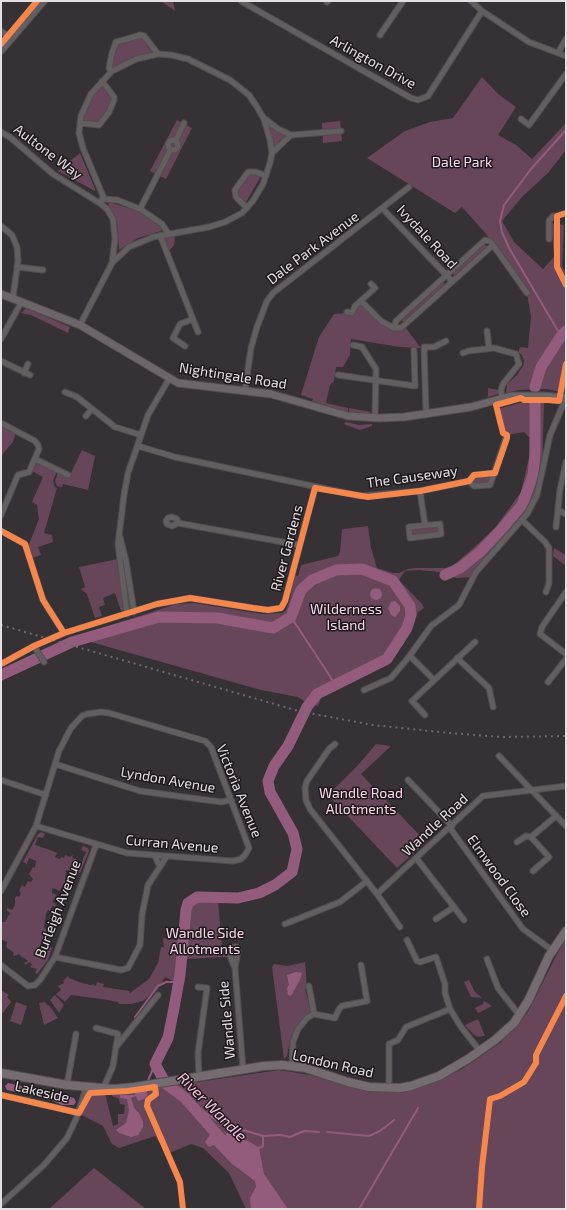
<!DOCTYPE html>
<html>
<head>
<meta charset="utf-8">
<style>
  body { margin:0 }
  #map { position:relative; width:567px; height:1210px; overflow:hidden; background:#363134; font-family:"Exo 2",sans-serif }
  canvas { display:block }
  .frame { position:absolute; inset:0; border:2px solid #e6dfe2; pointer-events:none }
</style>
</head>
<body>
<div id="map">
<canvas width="567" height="1210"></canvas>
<div class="frame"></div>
</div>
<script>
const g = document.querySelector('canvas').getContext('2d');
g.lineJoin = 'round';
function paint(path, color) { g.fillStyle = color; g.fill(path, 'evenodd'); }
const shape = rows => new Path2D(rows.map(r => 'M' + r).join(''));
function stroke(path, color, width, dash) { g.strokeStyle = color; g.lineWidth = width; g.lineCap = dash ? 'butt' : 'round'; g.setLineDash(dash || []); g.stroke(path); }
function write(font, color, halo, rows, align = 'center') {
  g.font = font + ' "Exo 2",sans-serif'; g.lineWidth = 3; g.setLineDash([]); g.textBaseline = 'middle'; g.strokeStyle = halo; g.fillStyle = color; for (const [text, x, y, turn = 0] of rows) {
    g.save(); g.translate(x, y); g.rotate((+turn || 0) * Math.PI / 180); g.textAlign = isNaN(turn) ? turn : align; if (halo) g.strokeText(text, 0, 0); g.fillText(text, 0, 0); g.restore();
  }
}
const green = shape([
  [161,1,173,1,175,11],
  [141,36,156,53,112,69,111,68,111,61,117,43],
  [482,77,498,94,516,107,498,135,516,145,532,159,566,123,566,150,548,173,522,197,502,221,514,242,543,269,554,257,551,223,564,225,562,266,566,273,566,393,546,389,519,390,506,393,507,384,517,375,523,366,524,361,522,355,519,353,519,349,521,347,528,348,531,317,527,293,487,235,462,207,455,213,367,158,405,131,430,122,453,118],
  [101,83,113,97,113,101,100,123,81,122,92,94],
  [177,120,192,128,166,179,150,171],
  [340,121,342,141,323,143,322,123],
  [267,122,289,136,273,151],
  [80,153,95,189,95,191,58,171],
  [250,173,261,176,245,204,236,196,237,190],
  [109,202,140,212,161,227,161,231,138,238,119,250,117,222,108,205],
  [175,236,174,245,169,251,164,238],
  [484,244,487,246,487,247,455,275,452,274],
  [443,282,446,285,403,322,402,320],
  [361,303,393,329,401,331,405,327,421,348,400,347,351,339,350,355,343,367,336,367,334,381,330,385,326,403,348,408,348,413,312,401,313,399,301,395,319,337,334,314,347,313],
  [26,308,70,327,68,333,31,315,21,313],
  [488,388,498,390,498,394,488,397],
  [523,402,544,402,542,473,537,495,527,514,473,577,456,578,439,572,419,570,405,571,399,580,422,604,424,608,418,612,403,645,387,663,332,686,321,698,318,706,304,701,298,697,261,690,73,637,177,604,194,603,262,614,282,613,286,610,290,599,294,575,298,576,301,565,338,556,340,552,342,530,344,529,368,526,371,548,377,568,393,573,399,573,408,569,415,568,446,568,452,566,469,552,495,528,521,492,529,458,530,438,524,432,507,435,503,433,498,409],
  [349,408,371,412,367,414,349,413],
  [346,422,359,425,372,424,372,426,360,430,346,425,344,424],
  [1,423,16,432,13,442,1,456],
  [82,450,95,456,88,490,63,484,62,487,57,486,55,481,58,472,67,476,69,472,71,473],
  [36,460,57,471,53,481,55,487,57,488,44,533,52,535,53,542,38,547,41,555,32,558,28,547,39,519,37,505,32,502,43,477,30,470],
  [488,475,490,480,487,483,475,484,473,481,474,477],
  [437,526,438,527,437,533,415,535,412,532,414,528],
  [119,544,126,562,133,609,127,610],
  [554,548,566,555,566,566,553,556],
  [118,559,125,610,121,611,115,593,103,598,105,605,99,607,102,616,95,618,87,594,81,589,85,587,79,567],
  [376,744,391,746,361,774,426,842,397,868,328,795,358,765],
  [41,832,45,834,43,838,38,837,35,845,53,851,57,853,55,857,60,859,61,857,64,858,65,855,70,857,73,855,72,858,78,860,77,863,81,864,86,852,81,850,83,846,88,848,89,851,80,873,66,870,65,881,68,882,67,884,64,883,60,891,53,888,52,889,52,893,57,895,52,902,56,904,55,907,52,906,50,911,48,910,46,914,44,927,47,931,42,935,44,936,37,953,41,957,43,956,48,948,44,944,52,948,48,960,37,974,35,973,37,969,30,967,32,964,29,962,26,965,24,963,28,961,23,957,21,959,22,957,19,954,14,956,13,955,14,953,6,947,7,942,1,939,1,922,5,922,10,913,6,910,7,908,12,910,15,905,15,898,17,896,19,897,21,893,19,891,22,885,25,887,28,881,31,882,33,879,29,874,33,867,35,868,36,861,29,858,27,864,23,862,38,834],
  [199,899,218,900,222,949,225,950,226,957,186,959,191,907,195,900],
  [163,938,180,940,175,982,165,977,157,990,143,1001,131,1004,119,1004,118,1002,101,999,71,995,65,1002,56,994,61,990,58,986,64,983,63,981,68,976,69,978,82,983,91,985,94,984,93,985,96,986,97,982,104,984,103,987,129,991,130,993,149,979,158,963,161,947,164,947],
  [566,940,566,1209,246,1209,229,1173,203,1148,191,1144,167,1154,155,1136,119,1148,112,1144,103,1126,80,1114,84,1104,90,1094,105,1093,113,1126,118,1124,118,1114,124,1114,125,1105,120,1104,119,1099,112,1096,112,1093,137,1091,279,1070,401,1090,430,1084,462,1069,500,1043,528,1012,557,954],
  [305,962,307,987,305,990,311,1009,310,1013,299,1023,295,1031,291,1041,290,1041,287,1056,284,1059,272,967,274,964,287,966],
  [469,980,475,992,482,998,471,997,464,982],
  [1,990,9,995,7,997,11,1002,2,1014],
  [55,995,64,1005,59,1013,50,1000],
  [484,1001,492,1006,478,1013,475,1008,483,1004],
  [16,1002,27,1006,21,1025,10,1021],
  [45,1002,48,1006,49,1005,58,1018,44,1025,39,1003],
  [478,1019,485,1036,478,1037,474,1035,465,1025],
  [94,1168,98,1171,146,1209,49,1209]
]);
const water = shape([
  '370 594a6 6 0 1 1 12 0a6 6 0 1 1-12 0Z',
  [395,601,400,606,400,611,395,617,391,615,388,608,391,602],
  [296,972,302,973,300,980,291,996,288,995,287,988,289,985,287,975],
  [8,1083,74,1098,76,1102,74,1105,62,1105,51,1100,7,1090,5,1086],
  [146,1090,148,1095,143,1099,138,1101,136,1096,131,1098,134,1108,139,1113,143,1122,143,1127,138,1135,131,1137,119,1133,116,1130,126,1123,129,1110,127,1099,120,1098,120,1095,135,1095,135,1093],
  [210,1129,218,1129,219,1133,226,1135,227,1132,250,1142,259,1148,264,1174,288,1209,251,1209,250,1198,256,1187,255,1181,231,1163,214,1145,209,1147,205,1142,211,1133]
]);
const stream = shape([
  [561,336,509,248,502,232,500,221,504,205,531,169,566,130],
  [291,617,335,684],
  [135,1017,158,986,166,982,179,982],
  [147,1083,155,1064],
  [185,1098,220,1123,263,1136,281,1135,290,1137,304,1131,319,1132],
  [327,1132,369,1136,380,1131,394,1120],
  [259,1148,263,1146,263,1136],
  [359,1209,418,1108]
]);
const river = shape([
  [535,387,541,367,561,336,566,331],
  [445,575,460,568,480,552,499,532,522,505,533,475,535,454,535,400],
  [1,675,72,642,159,617,217,618,273,628,291,617,301,590,312,580,336,570,362,569,393,581,410,606,411,615,407,628,387,659,317,694,307,707,288,746,274,766,268,781,270,792,293,833,297,849,292,872,275,885,259,893,238,898,197,897,188,903,186,910,180,975,174,1008,168,1038,155,1064,166,1084,185,1098,221,1139]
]);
const minor = shape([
  [241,1,411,98,418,100,428,96,482,11],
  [471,1,482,11,529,42,566,56],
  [327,2,328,1],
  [1,31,11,38],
  [380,35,403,1],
  [558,53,566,39],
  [112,71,109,68,112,53,116,42,120,41,140,35,144,36,158,54],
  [265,119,278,129,291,135,341,131],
  [521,119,529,125,566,74],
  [80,123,99,125,109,112,114,100,114,97,102,81],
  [1,132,11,138,53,174,101,204],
  [176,140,184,123],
  '168 145a5 5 0 1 1 10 0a5 5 0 1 1-10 0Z',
  [272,153,291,135],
  [104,199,117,200,140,209,162,224,168,233],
  [247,208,236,197,235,190,248,172,256,172,266,176],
  [140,209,171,149],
  [383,209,452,281],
  [1,226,12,235,17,247,18,261,13,297],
  [160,235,198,332],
  [549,239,549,221,553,216,557,216,566,213],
  [17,267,43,270],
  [361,301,381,321,394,328,401,328,493,245],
  [347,312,352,313,355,306,375,288,371,284],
  [80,325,112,263,129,247,153,237,209,227,225,222,242,213,253,201,263,184,270,163,272,153,270,140,264,119,257,107,249,95,230,80,188,59,171,55,158,54,136,59,112,71,91,94,81,116,79,133,83,148,103,196,101,204,107,209,113,219,115,239,112,263],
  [394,328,396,321,485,240,490,241,493,245,527,293],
  [487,331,489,348],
  [1,339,22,301],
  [353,345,362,347,376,369,375,418],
  [185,346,173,338,180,324,193,319],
  [463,353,468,351,494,348,516,354,519,364,503,384,501,390,502,399],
  [1,361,30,375],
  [24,373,28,364],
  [338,375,415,386,414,350],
  [245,390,251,348,257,327,267,301,273,293,409,187],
  [65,392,77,397,115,427,141,435],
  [426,414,424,347,434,347,446,341],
  [86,416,91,410],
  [1,423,35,441,38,445,39,449,29,472,18,475,1,515],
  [138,446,175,457,360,496,420,491,469,481],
  [35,459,68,475],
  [469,481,474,486,490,485,507,435],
  [469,481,474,475,495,473],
  [420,491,425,525],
  [558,510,566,514],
  [522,520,545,542,549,548,549,583,546,592],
  [178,523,177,519,172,517,168,518,166,521,167,524,172,526,178,523,299,545],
  [440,524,441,534,410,538,409,527,440,524],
  [556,527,560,490,566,462],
  [1,531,25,544,43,600,64,633],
  [120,537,126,561,134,612],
  [566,592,542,627,540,634,566,654],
  [127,614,118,544,124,495,128,473,148,415,169,379],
  [34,646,44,662],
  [410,656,434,680],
  [457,658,489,688,493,707],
  [1,664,34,646,64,633,157,604,174,601,190,598,253,608,268,610,281,608,285,601,315,488],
  [548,682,566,659],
  [364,690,391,678,408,658,431,626,459,605,476,572,527,514,537,495,550,435,566,398],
  [425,715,412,701,475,642],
  [335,744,329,749,307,781,305,788,306,800,310,809,377,894,400,927],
  [499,756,566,826],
  [55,764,140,791,221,802,231,800],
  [1,780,46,795],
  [408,780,452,826],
  [450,828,523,929,552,950],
  [531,837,556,816],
  [517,842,526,836,531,837,549,857,533,871],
  [155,856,160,867],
  [417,859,464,920],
  [1,891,36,826,59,751,71,728,82,716,87,714,101,712,109,713,205,741,211,747,249,848,245,855,241,859,233,861,127,853,36,826],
  [377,894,483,796,566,786],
  [436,919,454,907],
  [285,924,340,902,367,881],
  [407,940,417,961,420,962,436,957,445,984,445,993,450,1009,461,1027,480,1051],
  [55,957,121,970,128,968,140,945,142,915,148,885,167,856],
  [487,959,498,988,520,1016],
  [1,965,28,986,35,985,40,980,55,957,96,845],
  [235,968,238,951,236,947,233,947,229,950,229,954,235,968,243,1069],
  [309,986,314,1014],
  [198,987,207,988,198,1053,199,1077],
  [96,1028,118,1034,113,1066,103,1089],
  [116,1047,158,995],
  [292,1066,293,1042,298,1029,307,1018,314,1014,335,1018,339,1009,342,1006,367,1001,361,965],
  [389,1081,389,1044,398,1040,406,1027,450,1009],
  [67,1085,76,1034],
  [1,1095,29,1101],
  [32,1102,79,1113],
  [1,1204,43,1166,67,1138,76,1119,86,1088]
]);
const tertiary = shape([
  [1,51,44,1]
]);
const secondary = shape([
  [1,294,80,325,178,383,271,394,348,416,379,418,404,417,471,407,511,396,544,396,566,398]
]);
const primary = shape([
  [1,1073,67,1085,114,1089,135,1087,264,1066,282,1065,305,1068,348,1082,369,1087,400,1088,411,1086,439,1076,468,1059,495,1040,514,1023,528,1001,549,956,566,931]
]);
const rail = shape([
  [1,625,295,710,319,715,373,725,450,733,501,737,566,736]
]);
const cycleway = shape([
  [1,44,37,1],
  [566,213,557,216,557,267,566,285],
  [1,531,25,544,43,600,64,633],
  [1,664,34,646,64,633,157,604,174,601,190,598,253,608,268,610,281,608,285,601,315,488,368,497,420,491,469,481,474,475,495,473,507,438,507,435,503,433,496,405,521,398,524,400,548,400,559,401,566,364],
  [1,1095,79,1113,90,1093,128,1091,155,1087,156,1094,148,1100,147,1106,180,1182,183,1209],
  [479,1209,482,1167,490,1099,500,1096,524,1082,536,1063,536,1055,566,996]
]);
const streetNames = [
  ["Arlington Drive",373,62,29],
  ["Aultone Way",48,152,37],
  ["Ivydale Road",427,237,47],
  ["Dale Park Avenue",313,248,-37],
  ["Nightingale Road",233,376,9],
  ["The Causeway",412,477,-8],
  ["River Gardens",287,548,-75],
  ["Lyndon Avenue",168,780,10],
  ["Victoria Avenue",239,791,68],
  ["Wandle Road",435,825,-43],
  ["Curran Avenue",172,844,5],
  ["Elmwood Close",499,876,54],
  ["Burleigh Avenue",58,909,-69],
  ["Wandle Side",227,1020,-95],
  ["London Road",333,1064,13],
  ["Lakeside",42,1092,13]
];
const parkNames = [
  ["Dale Park",462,162],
  ["Wilderness",346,609],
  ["Island",346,625],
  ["Wandle Road",361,793],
  ["Allotments",361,809],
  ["Wandle Side",205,933],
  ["Allotments",205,949]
];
const waterNames = [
  ["River Wandle",212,1107,45]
];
paint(green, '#674659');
paint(water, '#945c7c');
stroke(stream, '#945c7c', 2);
stroke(river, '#945c7c', 11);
stroke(minor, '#524d4f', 7);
stroke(tertiary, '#524d4f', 8);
stroke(secondary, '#524d4f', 9);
stroke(primary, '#524d4f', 10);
stroke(minor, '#635f61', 5);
stroke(tertiary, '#635f61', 6);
stroke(secondary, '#6c6569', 7);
stroke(primary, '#756c71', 8);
stroke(rail, '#6d686b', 2, [2, 4]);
stroke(cycleway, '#f5874c', 6);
write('14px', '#e6dfe2', '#1d181b', streetNames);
write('14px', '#fdd7ec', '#1d181b', parkNames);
write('italic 15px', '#fbc4e3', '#1d181b', waterNames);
</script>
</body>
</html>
